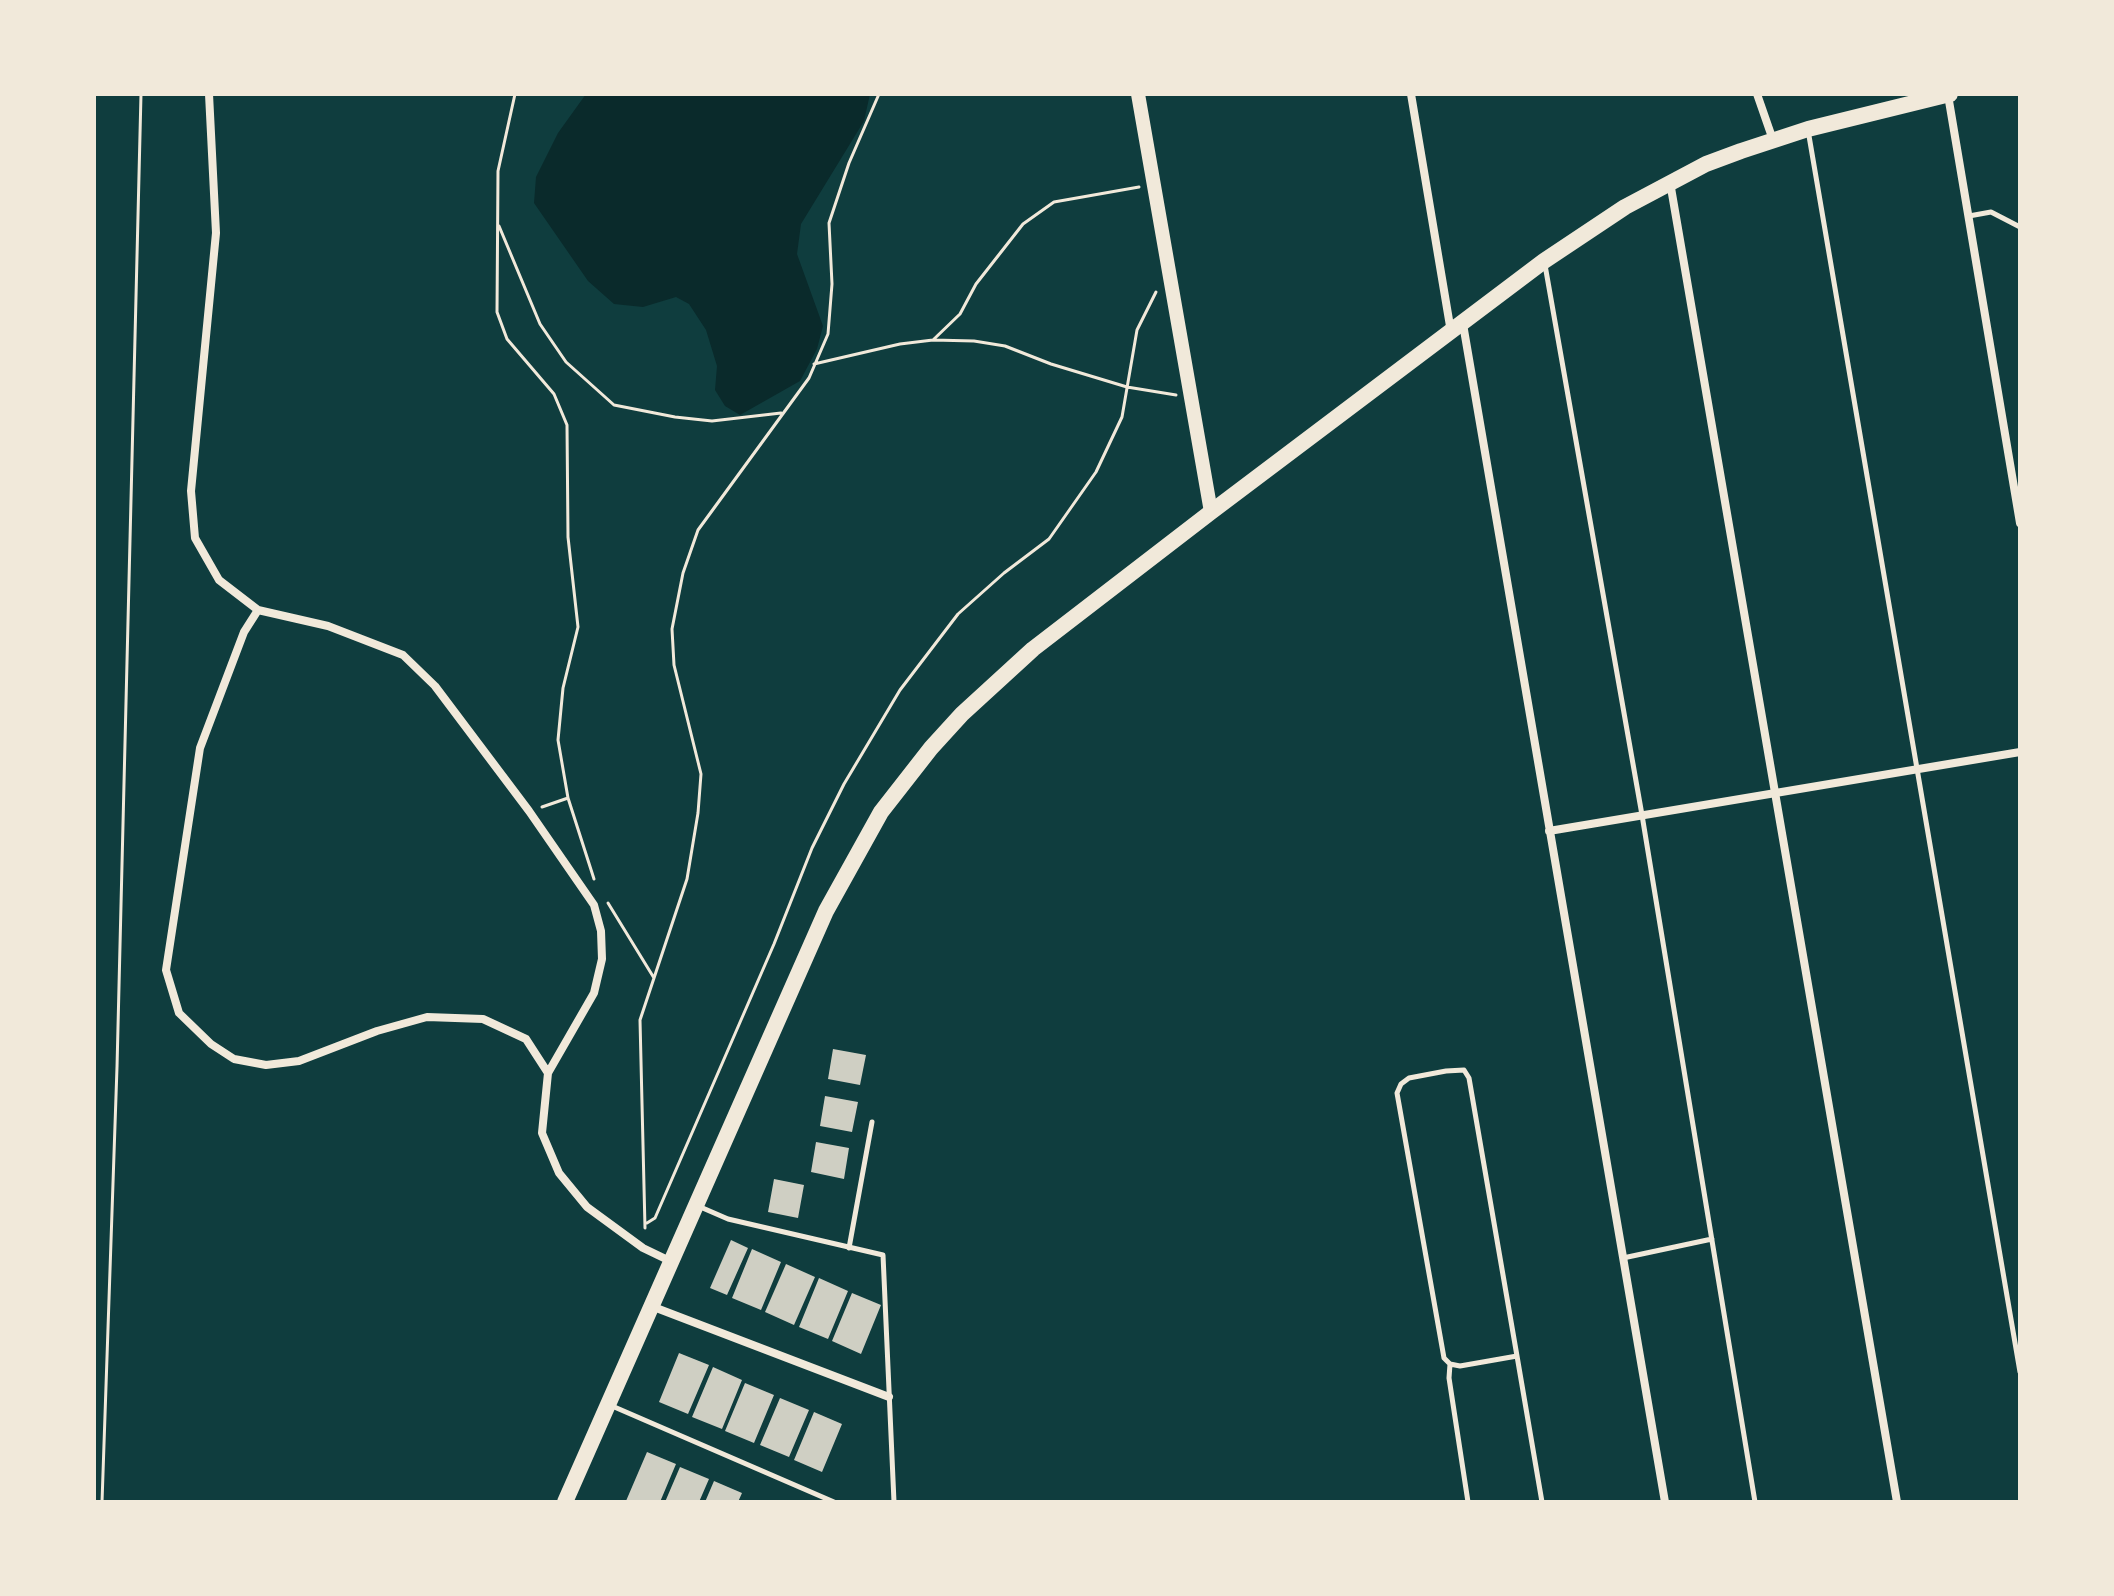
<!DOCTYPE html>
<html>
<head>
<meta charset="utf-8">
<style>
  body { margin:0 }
  #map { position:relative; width:2114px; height:1596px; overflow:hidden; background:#0f3d3e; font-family:"PT Sans Narrow",sans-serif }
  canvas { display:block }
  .frame { position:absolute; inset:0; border:96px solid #f1e9da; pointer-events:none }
</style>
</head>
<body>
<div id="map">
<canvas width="2114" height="1596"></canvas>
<div class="frame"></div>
</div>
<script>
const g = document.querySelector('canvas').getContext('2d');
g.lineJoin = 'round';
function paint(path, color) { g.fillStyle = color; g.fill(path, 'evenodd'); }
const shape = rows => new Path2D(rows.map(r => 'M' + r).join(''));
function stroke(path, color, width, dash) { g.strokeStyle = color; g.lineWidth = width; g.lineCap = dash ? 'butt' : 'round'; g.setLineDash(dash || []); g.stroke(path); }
const water = shape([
  [586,94,870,94,864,121,801,224,797,254,823,326,817,349,800,381,740,415,725,406,715,390,717,366,706,330,689,304,676,297,643,307,614,304,588,281,534,203,536,177,558,133]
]);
const building = shape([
  [833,1049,866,1055,860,1085,828,1079],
  [825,1096,858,1102,852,1132,820,1126],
  [816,1142,849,1148,844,1179,811,1172],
  [774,1179,804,1185,798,1218,768,1212],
  [731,1240,748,1248,727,1295,710,1288],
  [752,1249,781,1262,761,1310,732,1298],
  [786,1264,815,1277,794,1325,765,1312],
  [819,1278,848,1291,828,1339,799,1327],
  [852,1293,881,1305,861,1354,832,1341],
  [679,1353,709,1365,688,1414,659,1402],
  [713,1367,742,1380,722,1429,692,1417],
  [745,1383,774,1395,754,1443,725,1431],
  [780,1398,809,1410,789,1457,760,1445],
  [814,1412,842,1424,822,1472,794,1460],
  [647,1452,676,1464,660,1502,630,1502,626,1501],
  [680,1467,709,1479,699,1502,665,1502],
  [714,1481,742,1493,738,1502,705,1502]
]);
const path = shape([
  [515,94,498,171,497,312,507,339,554,394,567,425,568,537,578,627,563,688,558,740,568,798,594,879],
  [499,226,540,324,566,362,614,405,675,417,712,421,781,413],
  [933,340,960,314,976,284,1023,224,1054,202,1139,187],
  [814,364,900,344,933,340,974,341,1005,346,1051,364,1127,387,1176,395],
  [542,807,568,798],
  [608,903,654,978],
  [647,1223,655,1218,774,944,812,848,844,784,900,690,958,614,1004,573,1049,539,1096,472,1122,417,1137,330,1156,292],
  [645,1228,640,1020,687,879,698,813,701,774,674,665,672,629,683,573,698,530,809,378,828,334,832,284,829,223,849,163,879,94],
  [102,1502,117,1067,141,94]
]);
const service = shape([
  [1808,130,2020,1372],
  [1969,216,1991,212,2020,227],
  [1545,265,1642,815,1755,1502],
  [698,1206,728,1219,883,1255,894,1502],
  [849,1248,872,1122],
  [1623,1258,1712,1239],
  [1517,1356,1460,1366,1450,1364,1444,1358,1397,1093,1401,1084,1409,1078,1446,1071,1464,1070,1469,1078,1517,1356,1542,1502],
  [1450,1364,1449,1378,1468,1502],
  [612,1406,834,1502]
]);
const minor = shape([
  [209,94,216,233,191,491,195,538,219,580,258,610,244,632,200,748,166,970,179,1013,211,1044,234,1059,266,1065,299,1061,377,1031,427,1017,483,1019,526,1039,548,1073],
  [1411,94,1451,332],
  [1757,94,1773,140],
  [1948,95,2020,523],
  [1670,182,1897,1502],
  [1463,324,1665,1502],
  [258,610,328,626,403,655,435,686,529,811,594,905,601,931,602,959,594,993,548,1073,542,1133,559,1173,587,1207,643,1248,670,1261],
  [1549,831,2020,752],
  [651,1306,889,1397]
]);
const secondary = shape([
  [1138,94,1211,512]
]);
const primary = shape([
  [565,1502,826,911,881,812,931,748,962,714,1033,649,1211,512,1544,261,1625,207,1706,164,1741,151,1808,129,1950,94]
]);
paint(water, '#0a2a2b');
paint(building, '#cfcfc3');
stroke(path, '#f1e9da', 3);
stroke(service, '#f1e9da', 5);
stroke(minor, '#f1e9da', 8);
stroke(secondary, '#f1e9da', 14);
stroke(primary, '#f1e9da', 16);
</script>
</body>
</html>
